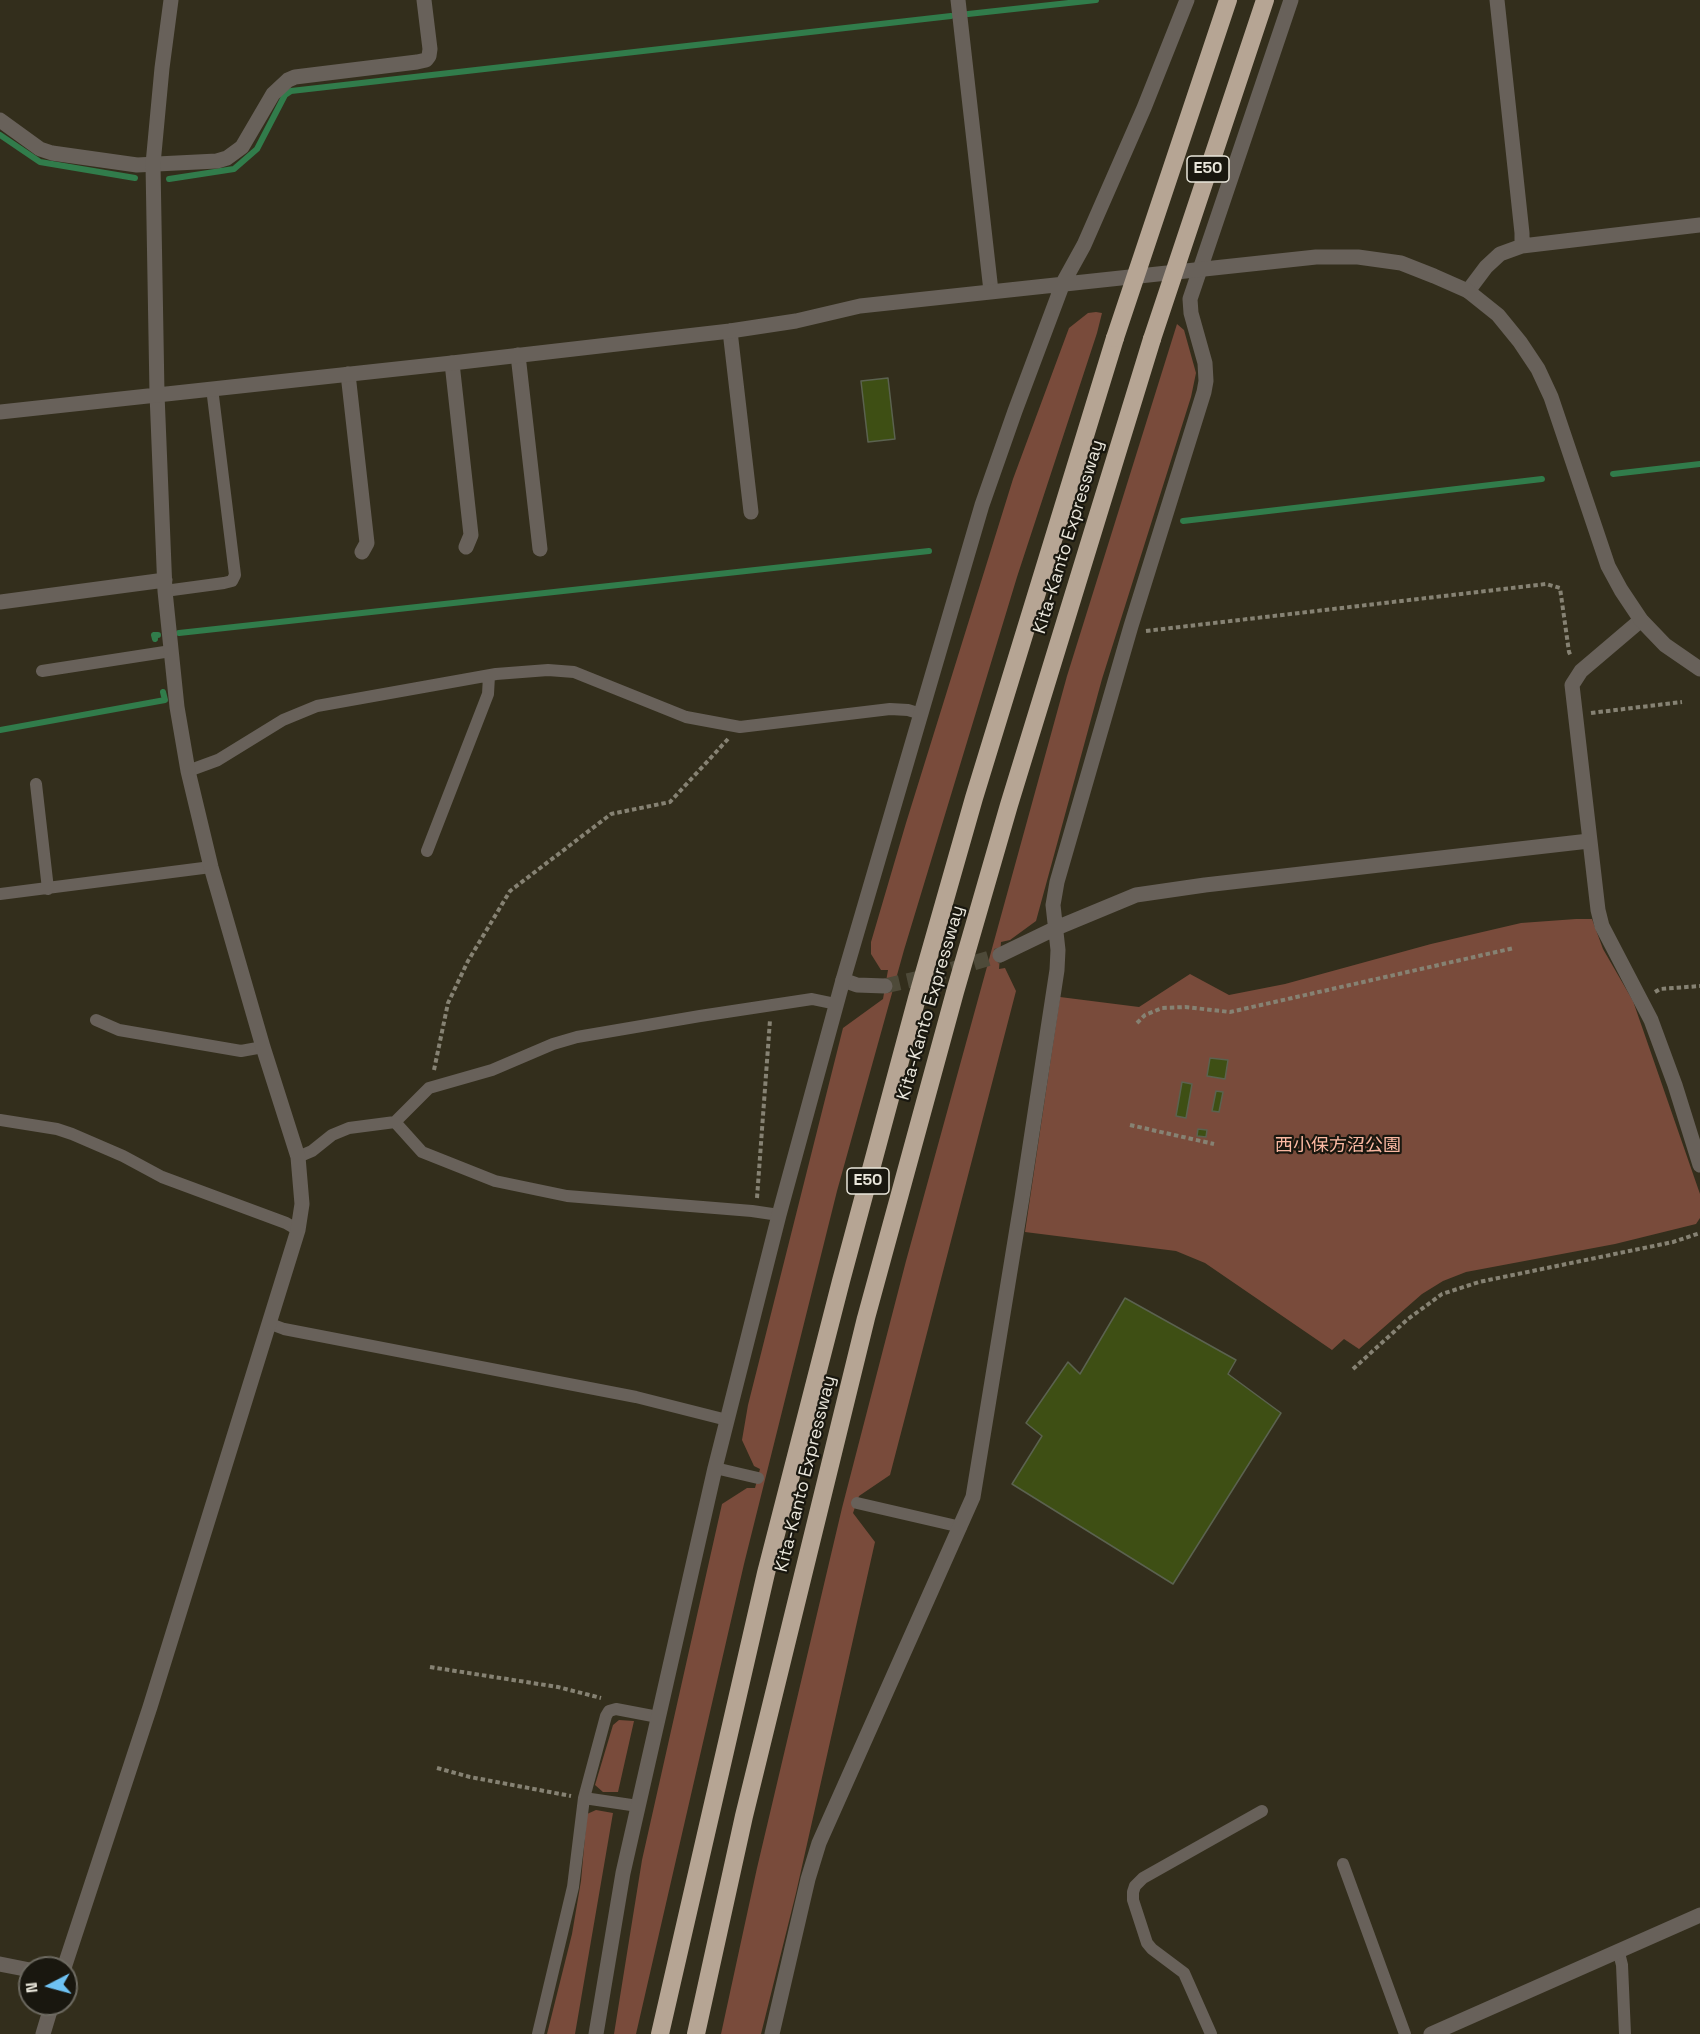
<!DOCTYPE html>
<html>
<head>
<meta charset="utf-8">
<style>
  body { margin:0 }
  #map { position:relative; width:1700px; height:2034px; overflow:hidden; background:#332e1c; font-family:"Space Grotesk",sans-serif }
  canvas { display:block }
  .north { position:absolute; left:18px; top:1956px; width:60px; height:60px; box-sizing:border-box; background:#19170f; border:2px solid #6d6a61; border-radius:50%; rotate:264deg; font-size:16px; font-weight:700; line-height:24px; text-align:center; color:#eae7dc }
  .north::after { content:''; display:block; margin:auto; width:21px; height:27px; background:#6ec2f3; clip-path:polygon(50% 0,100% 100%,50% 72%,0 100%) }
</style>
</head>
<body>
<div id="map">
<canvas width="1700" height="2034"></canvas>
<div class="north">N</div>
</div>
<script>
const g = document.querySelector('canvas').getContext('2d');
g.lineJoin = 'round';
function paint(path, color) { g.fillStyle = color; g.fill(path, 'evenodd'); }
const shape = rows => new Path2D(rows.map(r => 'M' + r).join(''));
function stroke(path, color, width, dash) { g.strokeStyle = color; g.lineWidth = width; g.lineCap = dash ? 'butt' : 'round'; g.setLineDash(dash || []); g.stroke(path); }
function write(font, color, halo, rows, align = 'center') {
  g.font = font + ' "Space Grotesk","Noto Sans JP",sans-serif'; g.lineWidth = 4.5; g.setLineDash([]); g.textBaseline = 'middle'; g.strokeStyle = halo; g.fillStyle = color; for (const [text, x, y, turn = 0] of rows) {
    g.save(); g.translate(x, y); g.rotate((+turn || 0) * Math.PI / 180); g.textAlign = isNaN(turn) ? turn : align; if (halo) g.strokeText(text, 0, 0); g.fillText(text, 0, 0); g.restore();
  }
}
const green = shape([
  [1096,312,1102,313,1097,333,1017,577,904,950,837,1191,744,1564,636,2034,614,2034,642,1860,722,1504,747,1488,755,1488,760,1469,754,1466,742,1440,748,1405,843,1028,883,999,888,970,881,970,871,954,871,942,906,823,1013,479,1069,328,1088,313],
  [1177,324,1184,330,1196,373,1191,397,1102,679,1036,921,1010,940,1001,942,999,969,1005,968,1016,991,890,1475,859,1496,853,1513,875,1542,796,1893,761,2034,721,2034,757,1868,842,1508,906,1261,1067,676],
  [1576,919,1592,919,1603,949,1633,1001,1700,1194,1700,1218,1696,1224,1615,1244,1466,1272,1443,1281,1422,1294,1359,1349,1344,1339,1332,1350,1205,1263,1176,1251,1025,1232,1060,997,1139,1007,1190,974,1229,995,1285,984,1431,944,1521,923],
  [619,1720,634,1721,618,1792,603,1792,595,1785,613,1725],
  [596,1810,613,1813,575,2034,547,2034,572,1934,581,1881,587,1814]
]);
const stream = shape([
  [968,14,1096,0],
  [0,135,40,162,135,178],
  [169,179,234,169,257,149,285,95,291,91,951,16],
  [1613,474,1700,464],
  [1183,521,1542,479],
  [179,633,929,551],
  [155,639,154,635,158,635],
  [0,730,165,700,163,692]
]);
const building = shape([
  [888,378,895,439,868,442,861,381,888,378],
  [1210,1058,1228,1060,1225,1079,1207,1076,1210,1058],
  [1182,1082,1192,1084,1186,1118,1176,1116,1182,1082],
  [1216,1091,1223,1092,1219,1112,1212,1111,1216,1091],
  [1198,1129,1207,1130,1206,1137,1197,1136,1198,1129],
  [1125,1298,1236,1360,1228,1374,1281,1413,1173,1584,1012,1484,1042,1436,1026,1423,1068,1362,1080,1374,1125,1298]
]);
const minorTunnel = shape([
  [885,986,933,975,1000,955]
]);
const path = shape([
  [1146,631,1546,584,1560,588,1569,652,1571,656],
  [1591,713,1682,702],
  [1655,992,1660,989,1700,986],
  [1137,1023,1145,1015,1162,1008,1185,1007,1230,1012,1514,948],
  [434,1070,448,1003,468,961,510,891,611,814,670,802,728,739],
  [1130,1125,1214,1144],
  [757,1198,770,1020],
  [1353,1369,1408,1319,1442,1294,1479,1282,1673,1242,1700,1233],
  [430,1667,558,1687,601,1698],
  [437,1768,470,1777,571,1796]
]);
const service = shape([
  [165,591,224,583,232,581,235,575,212,388],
  [42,671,171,651],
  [188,771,218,760,283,720,317,706,496,674,548,670,574,672,686,717,740,727,890,709,908,710,921,714],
  [36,784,48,889],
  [427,851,488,694,489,676],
  [0,894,211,867],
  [96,1020,119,1030,241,1051,263,1047],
  [0,1120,57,1129,72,1134,123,1156,162,1177,286,1223,298,1230],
  [395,1122,422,1152,495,1181,567,1196,752,1211,779,1215],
  [298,1157,312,1151,332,1135,349,1128,395,1122,429,1088,492,1070,553,1044,577,1037,700,1016,812,999,836,1004],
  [268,1323,284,1329,636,1397,727,1420],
  [715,1468,758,1478],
  [857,1503,961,1527],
  [584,1798,638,1806],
  [1343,1864,1405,2034],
  [1619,1953,1622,1965,1625,2034],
  [538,2034,573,1887,584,1798,606,1716,609,1711,616,1709,658,1717],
  [1211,2034,1184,1973,1152,1949,1147,1943,1133,1900,1133,1892,1135,1886,1143,1878,1262,1811]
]);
const minor = shape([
  [958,0,991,291],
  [1497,0,1522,233,1522,246],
  [0,120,40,149,52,153,137,165,217,161,227,158,242,147,273,94,288,80,295,77,417,62,426,60,429,56,430,49,424,0],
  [1468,291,1486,267,1500,254,1522,246,1700,225],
  [730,331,751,512],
  [518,355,540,549],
  [452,363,471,535,466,547],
  [348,374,367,543,362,552],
  [0,602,165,580],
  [1641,620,1581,671,1572,685,1598,910,1602,926,1651,1020,1675,1085,1700,1165],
  [1000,955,1054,929,1136,895,1205,885,1589,841],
  [843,980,857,985,885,986],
  [0,1964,30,1970],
  [64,1968,150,1707,298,1230,302,1204,298,1157,263,1047,211,867,188,771,177,707,165,591,157,394],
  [43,2034,52,2004],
  [772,2034,808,1879,819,1843,973,1497,1022,1198,1057,970,1058,950,1053,905,1057,882,1131,626,1204,392,1206,381,1205,363,1191,313,1190,299,1291,0]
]);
const tertiary = shape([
  [157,394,153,164,162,68,171,0],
  [0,412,452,363,730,331,796,321,860,306,1316,257,1358,257,1401,263,1434,276,1468,291,1498,315,1520,342,1538,369,1551,397,1608,566,1621,590,1641,620,1665,645,1700,669],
  [596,2034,623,1873,715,1468,779,1215,843,980,982,505,1015,411,1063,283,1084,245,1144,108,1187,0],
  [1431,2034,1700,1915]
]);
const motorway = shape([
  [660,2034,766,1573,841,1281,917,998,974,798,1115,338],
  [696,2034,744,1816,866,1318,955,992,1009,805,1152,339]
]);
const motorwayBridge = shape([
  [1115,338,1228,0],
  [1152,339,1265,0]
]);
const shields = [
  [1208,169,42],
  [868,1181,42]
];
const shieldNames = [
  ["E50",1208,169],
  ["E50",868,1181]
];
const streetNames = [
  ["Kita-Kanto Expressway",1069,537,-73],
  ["Kita-Kanto Expressway",931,1003,-74],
  ["Kita-Kanto Expressway",806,1474,-76]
];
const parkNames = [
  ["西小保方沼公園",1338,1146]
];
paint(green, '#794b3b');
stroke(stream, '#317c4b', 6);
paint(building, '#3e4f14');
stroke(building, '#5b624f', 1.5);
stroke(minorTunnel, '#4e4a39', 15, [15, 8]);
stroke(path, '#868273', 4, [4.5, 3]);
stroke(service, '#68615a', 12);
stroke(minor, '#68615a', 15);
stroke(tertiary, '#68615a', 15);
stroke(motorway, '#b6a594', 18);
stroke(motorwayBridge, '#b6a594', 18);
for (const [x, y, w] of shields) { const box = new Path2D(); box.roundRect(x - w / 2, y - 13, w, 26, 4.5); g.fillStyle = '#19170f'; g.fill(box); stroke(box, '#eae7dc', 1.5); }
write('bold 16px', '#eae7dc', null, shieldNames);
write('18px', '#eae7dc', '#19170f', streetNames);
write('18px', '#fbb9a3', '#19170f', parkNames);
</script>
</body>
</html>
